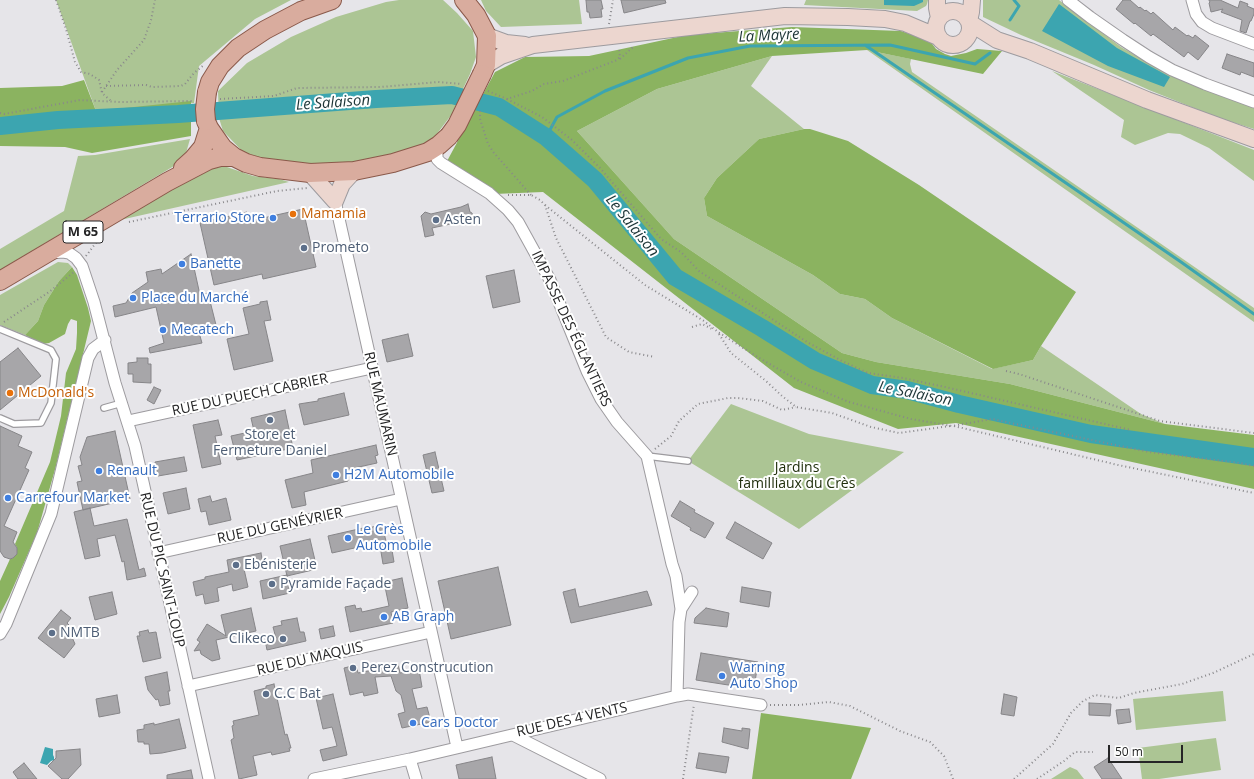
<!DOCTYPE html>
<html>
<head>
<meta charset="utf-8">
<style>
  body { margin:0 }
  #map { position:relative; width:1254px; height:779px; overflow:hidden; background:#e6e5e9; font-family:"Open Sans",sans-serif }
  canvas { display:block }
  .scale { position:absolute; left:1108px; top:745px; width:75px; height:18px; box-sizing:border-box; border:2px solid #252526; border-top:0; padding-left:5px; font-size:12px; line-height:14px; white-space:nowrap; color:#252526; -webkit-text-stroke:3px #fff; paint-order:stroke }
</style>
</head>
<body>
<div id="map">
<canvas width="1254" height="779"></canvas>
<div class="scale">50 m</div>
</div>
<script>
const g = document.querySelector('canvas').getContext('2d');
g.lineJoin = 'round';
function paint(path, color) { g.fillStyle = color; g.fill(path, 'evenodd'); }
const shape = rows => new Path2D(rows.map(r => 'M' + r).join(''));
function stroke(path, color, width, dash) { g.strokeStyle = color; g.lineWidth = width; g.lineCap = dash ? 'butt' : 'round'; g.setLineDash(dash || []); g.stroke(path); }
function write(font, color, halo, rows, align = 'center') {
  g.font = font + ' "Open Sans",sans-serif'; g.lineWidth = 4; g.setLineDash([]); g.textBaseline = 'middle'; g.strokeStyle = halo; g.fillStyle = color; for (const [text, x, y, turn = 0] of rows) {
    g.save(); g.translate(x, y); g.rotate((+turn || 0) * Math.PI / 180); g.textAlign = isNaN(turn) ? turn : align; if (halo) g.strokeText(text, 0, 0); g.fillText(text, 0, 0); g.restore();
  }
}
const green = shape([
  [56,0,291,0,255,19,199,66,194,103,96,111],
  [399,0,443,0,457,13,473,31,476,57,470,74,462,91,452,114,433,139,409,150,372,160,339,165,312,164,266,160,244,153,223,131,219,118,218,91,247,63,291,37,336,17,386,2],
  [481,0,579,0,582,24,501,27,486,11],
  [806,0,928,0,927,4,926,6,917,11,804,5],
  [983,0,1059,0,1121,47,1152,65,1185,82,1254,108,1254,129,1219,118,1149,90,1094,65,1021,35,983,17],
  [867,50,911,59,910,64,912,72,1254,308,1254,322],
  [772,56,751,86,804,129,759,139,717,178,704,198,707,216,813,275,840,294,865,299,892,318,992,369,1033,360,1041,346,1141,414,1165,424,1010,384,876,362,842,353,674,239,577,131,657,89],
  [1052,71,1254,150,1254,181,1209,148,1180,134,1168,133,1135,145,1121,137,1124,120],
  [190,139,184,160,0,270,0,249,64,211,78,156,95,155],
  [224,166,253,176,279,179,289,182,120,220,202,171],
  [58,262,68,263,72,267,59,281,44,305,38,321,25,335,0,325,0,295],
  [731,404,809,434,904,452,799,529,688,461],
  [1223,691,1226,721,1136,730,1133,699],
  [1216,738,1221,770,1159,779,1142,779,1138,748],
  [1070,767,1077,770,1084,779,1051,779]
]);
const forest = shape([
  [792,27,901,31,930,41,936,49,945,54,951,56,966,53,977,49,1002,51,983,74,867,50,772,56,657,89,577,131,674,239,842,353,876,362,1010,384,1165,424,1254,435,1254,489,956,423,898,429,794,388,543,192,494,194,446,163,495,72,525,57,589,56,687,35],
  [84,80,96,111,191,101,191,136,92,153,65,147,0,146,0,88,62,86],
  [804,129,810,129,848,141,919,185,1076,292,1041,346,1033,360,993,369,892,318,865,299,840,294,813,275,707,216,704,198,717,178,759,139],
  [72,267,77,275,88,308,91,321,56,466,37,533,9,597,0,614,0,581,10,559,13,558,17,554,17,548,15,544,50,462,61,416,66,373,76,349,77,333,77,321,71,319,68,324,65,334,49,343,42,344,25,335,38,321,44,305,59,281],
  [761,713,871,728,851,779,752,779]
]);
const water = shape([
  [884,0,923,0,923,2,914,6,884,5],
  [1059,4,1117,48,1170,77,1164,87,1108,66,1042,31],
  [45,747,53,749,53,755,54,757,54,760,51,761,47,765,40,763]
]);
const stream = shape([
  [1010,20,1019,6,1014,0],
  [865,45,1181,262,1254,314],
  [546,137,557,117,605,91,688,58,750,46,890,45,975,64,990,53]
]);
const river = shape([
  [0,126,58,120,178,114,376,99,452,95,499,107,546,137,595,180,675,277,762,328,815,361,872,385,907,390,959,404,1091,434,1254,457]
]);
const building = shape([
  [586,0,601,0,603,9,601,9,602,17,590,18,589,12,587,12,586,0],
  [621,0,665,0,666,3,624,13,621,0],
  [1123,0,1130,0,1139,8,1140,7,1145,11,1146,10,1151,14,1153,12,1173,30,1175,27,1187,36,1188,35,1193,38,1195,35,1209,46,1198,60,1188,52,1184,57,1153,34,1151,36,1135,23,1134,24,1116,9,1123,0],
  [1209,0,1220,0,1238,8,1240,1,1248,4,1247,6,1254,9,1254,14,1251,21,1250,21,1246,33,1240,31,1242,20,1221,12,1223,9,1211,12,1209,3,1210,2,1209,0],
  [1227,54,1254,63,1254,77,1241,72,1240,75,1222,68,1227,54],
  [468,204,470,212,472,213,474,219,432,228,434,235,425,237,421,216,425,212,431,214,461,207,468,204],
  [303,209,316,267,263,279,262,274,214,285,200,223,247,212,250,221,303,209],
  [191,254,200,295,208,293,216,325,198,329,202,343,150,353,149,348,164,343,156,307,115,317,113,306,126,303,132,293,148,282,146,272,161,269,162,274,191,254],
  [514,270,520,302,493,308,486,276,514,270],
  [267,301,271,320,264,321,273,361,234,370,227,339,249,334,243,308,260,304,260,302,267,301],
  [408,334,413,356,387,362,382,340,408,334],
  [18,348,41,376,0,410,0,362,18,348],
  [137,358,148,358,148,364,151,364,151,383,133,382,133,374,128,374,128,363,137,362,137,358],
  [154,387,161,390,154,404,147,400,154,387],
  [344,393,349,415,304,425,299,404,318,401,318,399,344,393],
  [285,410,293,448,237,460,231,436,254,431,251,418,285,410],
  [218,420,222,435,215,436,221,464,202,468,193,425,218,420],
  [0,426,22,436,18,446,32,452,25,468,29,470,4,526,17,532,13,542,17,548,17,554,13,558,10,559,4,557,0,551,0,426],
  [115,431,130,499,83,510,77,482,82,481,78,466,82,465,80,457,87,437,115,431],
  [376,445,378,455,375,456,377,463,345,470,348,481,304,492,306,505,292,508,285,480,313,473,311,460,376,445],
  [435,452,444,491,432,493,423,455,435,452],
  [184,457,187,471,158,476,155,462,184,457],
  [186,488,190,509,168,514,163,493,186,488],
  [210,496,212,502,226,498,231,520,209,525,206,511,201,512,198,499,210,496],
  [680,501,695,510,694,512,714,523,705,538,690,530,691,528,671,516,680,501],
  [90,508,94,526,127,519,139,570,144,568,146,576,127,580,124,561,122,562,115,535,97,539,100,556,85,559,74,512,90,508],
  [735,522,772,543,763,559,726,538,735,522],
  [382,525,386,541,332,553,328,536,363,528,363,529,382,525],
  [310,539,317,569,287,576,280,546,310,539],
  [391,544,394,562,383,564,380,546,391,544],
  [261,553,263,565,244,569,248,587,233,591,232,584,217,588,219,601,205,604,203,594,196,596,193,582,205,579,205,577,229,572,227,560,261,553],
  [498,567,511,625,451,639,438,581,498,567],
  [287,575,290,593,263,599,260,581,287,575],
  [402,578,408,608,391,612,393,623,350,632,345,607,355,605,356,609,361,608,362,612,389,606,384,582,402,578],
  [742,587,771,592,769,607,740,602,742,587],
  [575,589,579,607,647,591,652,605,571,623,563,592,575,589],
  [112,592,117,614,95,620,89,597,112,592],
  [251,608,256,631,216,640,220,659,212,661,201,654,200,650,194,651,200,642,197,640,207,624,226,636,221,615,251,608],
  [706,608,729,613,727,627,694,623,695,618,706,608],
  [61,610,71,618,67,623,69,625,65,630,71,635,75,644,64,658,38,638,61,610],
  [297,618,300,632,304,632,306,641,267,650,265,640,276,638,273,627,282,625,281,621,297,618],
  [333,626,335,636,321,639,319,629,333,626],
  [148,630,149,633,156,632,161,658,143,662,137,636,140,636,139,632,148,630],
  [701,653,758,662,754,689,696,680,701,653],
  [398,664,400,673,419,669,422,687,412,689,417,709,427,707,431,722,402,728,398,714,405,712,401,695,396,691,391,676,375,677,378,693,364,696,363,692,350,695,344,668,356,665,358,673,388,667,388,666,398,664],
  [167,672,170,691,168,691,170,704,160,706,158,699,156,700,148,690,145,677,167,672],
  [274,684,285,735,287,734,291,748,289,748,290,751,272,755,271,752,253,756,257,775,239,779,231,740,234,738,232,726,234,725,233,721,259,715,254,691,266,688,266,686,274,684],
  [333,694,347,755,323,761,320,750,337,746,332,727,323,729,316,698,333,694],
  [1004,694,1017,697,1014,716,1001,714,1004,694],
  [117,695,120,713,99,717,96,699,117,695],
  [1089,703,1111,704,1110,716,1089,715,1089,703],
  [1129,709,1131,722,1118,724,1116,710,1129,709],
  [179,719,186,748,162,753,150,754,149,744,144,744,144,742,138,742,137,730,144,729,144,725,154,723,154,725,179,719],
  [724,728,742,731,742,728,750,729,748,749,722,742,724,728],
  [80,749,81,765,68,779,62,779,48,766,56,758,56,751,80,749],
  [699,753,729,757,726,773,696,768,699,753],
  [492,757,496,779,459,779,456,765,492,757],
  [1108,758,1122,779,1102,779,1094,767,1108,758],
  [24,763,37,779,18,779,13,772,24,763],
  [191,770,193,779,167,779,167,775,191,770]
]);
const path = shape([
  [56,0,66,29,75,62,81,72,90,74,99,80,102,93,111,101],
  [609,24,613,0],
  [620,59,633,47],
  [106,86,146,85,152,87,181,86,185,84,194,73,204,65],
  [488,91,507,99,532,91,544,84,563,81,617,60,620,57,619,48],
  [102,92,117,70,144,40,151,20,155,0],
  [220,99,274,96,297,88,381,87,438,82,462,84],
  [507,99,542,117,572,140,600,168,661,239,681,252,699,271,807,342,842,361,868,373,903,378,945,387,1131,430],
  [480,111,480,119,488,144,494,153,531,195],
  [0,113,4,114,80,100,120,102,192,101],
  [508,195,531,195,540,200,545,205,556,238,606,337,629,352,655,357],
  [545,205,645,285,704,321,718,332,759,358,801,382,849,402,911,419,952,426,992,419,1149,452,1240,463,1254,466],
  [129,222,277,191,307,188],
  [86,256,98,240],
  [4,322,49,292,74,272],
  [692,327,702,324,714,330],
  [719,334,731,353,766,381,782,396,796,407,832,413,871,427,899,433,950,426],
  [1006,371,1019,374,1160,421,1254,433],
  [954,426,1118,465,1254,493],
  [655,449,671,436,679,421,698,404,728,398,738,398,763,401,782,410,796,407],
  [770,705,799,705,829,702,850,706,900,731,930,742,944,756,953,779],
  [683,779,694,704],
  [1014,779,1053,744,1071,713,1083,701,1095,695,1119,698,1134,693,1182,684,1213,673,1254,654],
  [1037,779,1064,761,1075,752,1093,752]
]);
const lane = shape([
  [0,329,51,350,56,359,51,403,41,423,14,424,0,418],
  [104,408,122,403],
  [647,456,688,461]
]);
const street = shape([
  [1068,0,1090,17,1123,40,1149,57,1172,70,1205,84,1254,102],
  [1192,0,1196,14,1202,22,1212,28,1254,44],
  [435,148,437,151,437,159,441,163,489,193,508,210,518,222,550,280,587,371,601,399,617,422,647,456,672,564,676,576,681,609],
  [335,201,457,747],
  [51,253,63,252,69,253,76,258,82,266,94,302,115,383,135,446,209,779],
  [128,421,372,368],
  [158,553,401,499],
  [0,634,6,624,51,514,88,358,93,349,105,340],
  [188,686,431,632],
  [677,696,679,622,681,609,692,592],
  [513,735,600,779],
  [410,759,416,779],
  [314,779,410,759,677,696,688,694,761,705]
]);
const secondary = shape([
  [937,0,937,8,939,18],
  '936 28a17 17 0 1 1 34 0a17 17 0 1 1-34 0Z',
  [969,21,971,12,972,0],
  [970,23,997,40,1030,51,1147,100,1254,139],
  [487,36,506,43,525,45],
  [486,65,501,56,533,45,785,16,848,17,885,19,905,23,938,37],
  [310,173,335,201,342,184,354,171]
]);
const primary = shape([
  [464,0,476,15,487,36,486,65,482,74],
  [207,92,210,82,220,66,238,48,265,30,301,11,332,0],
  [206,121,209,128,218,141,223,148,234,157,246,163,260,167,310,173,354,171,393,163,428,152,439,145,449,136],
  [183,168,193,159,203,147,209,128],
  [0,281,167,182,209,160,220,157,234,157]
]);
const primaryBridge = shape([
  [206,121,205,109,207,92],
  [449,136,457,125,482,74]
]);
const markers = [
  [293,214,4,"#e8710a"],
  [273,218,4,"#3f7fe0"],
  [436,220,4,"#5c6f8a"],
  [304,248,4,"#5c6f8a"],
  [182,264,4,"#3f7fe0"],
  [133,298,4,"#3f7fe0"],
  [163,330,4,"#3f7fe0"],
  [10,393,4,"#e8710a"],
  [270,420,4,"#5c6f8a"],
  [99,471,4,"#3f7fe0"],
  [336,475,4,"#3f7fe0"],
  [8,498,4,"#3f7fe0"],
  [348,538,4,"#3f7fe0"],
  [236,565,4,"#5c6f8a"],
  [272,584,4,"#5c6f8a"],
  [384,617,4,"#3f7fe0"],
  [52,633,4,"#5c6f8a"],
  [283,639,4,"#5c6f8a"],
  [353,668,4,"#5c6f8a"],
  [722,676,4,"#3f7fe0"],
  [266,694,4,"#5c6f8a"],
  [413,723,4,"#3f7fe0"]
];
const shields = [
  [83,232,40]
];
const shieldNames = [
  ["M 65",83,232]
];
const foodNames = [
  ["Mamamia",301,214],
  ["McDonald's",18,393]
];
const shopNames = [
  ["Terrario Store",265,218,"right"],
  ["Banette",190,264],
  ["Place du Marché",141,298],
  ["Mecatech",171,330],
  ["Renault",107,471],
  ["H2M Automobile",344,475],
  ["Carrefour Market",16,498],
  ["Le Crès",356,530],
  ["Automobile",356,546],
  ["AB Graph",392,617],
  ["Warning",730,668],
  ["Auto Shop",730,684],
  ["Cars Doctor",421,723]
];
const serviceNames = [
  ["Asten",444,220],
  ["Prometo",312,248],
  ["Store et",270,435,"center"],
  ["Fermeture Daniel",270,451,"center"],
  ["Ebénisterie",244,565],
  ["Pyramide Façade",280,584],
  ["NMTB",60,633],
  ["Clikeco",275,639,"right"],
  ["Perez Construcution",361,668],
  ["C.C Bat",274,694]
];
const streetNames = [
  ["IMPASSE DES ÉGLANTIERS",571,329,65],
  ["RUE DU PUECH CABRIER",250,395,-12],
  ["RUE MAUMARIN",380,404,77],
  ["RUE DU GENÉVRIER",280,526,-12],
  ["RUE DU PIC SAINT-LOUP",162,570,77],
  ["RUE DU MAQUIS",310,659,-13],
  ["RUE DES 4 VENTS",572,720,-13]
];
const parkNames = [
  ["Jardins",797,468],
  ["familliaux du Crès",797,484]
];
const waterNames = [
  ["La Mayre",769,36,-3],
  ["Le Salaison",333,103,-4],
  ["Le Salaison",632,226,51],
  ["Le Salaison",915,394,11]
];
paint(green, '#acc594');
paint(forest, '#8bb360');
paint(water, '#3ca5b0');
stroke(stream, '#3ca5b0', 3);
stroke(river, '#3ca5b0', 18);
paint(building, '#a7a6a9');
stroke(building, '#868588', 1);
stroke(lane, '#9d9b9f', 8);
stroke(street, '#9d9b9f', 13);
stroke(secondary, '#9d9b9f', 18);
stroke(primary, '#8a594a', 20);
stroke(path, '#89888b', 2, [1, 3]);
stroke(lane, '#fff', 5.5);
stroke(street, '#fff', 11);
stroke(secondary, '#ecd6cf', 16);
stroke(primary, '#d9ac9e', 18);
stroke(primaryBridge, '#8a594a', 20, []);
stroke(primaryBridge, '#d9ac9e', 18);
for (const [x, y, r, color] of markers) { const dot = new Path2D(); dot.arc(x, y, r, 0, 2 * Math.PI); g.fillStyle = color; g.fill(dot); stroke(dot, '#fff', 1.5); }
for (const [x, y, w] of shields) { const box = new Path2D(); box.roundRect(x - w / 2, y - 11, w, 22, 3); g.fillStyle = '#fff'; g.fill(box); stroke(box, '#252526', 1); }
write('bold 13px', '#252526', null, shieldNames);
write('14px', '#c56008', '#fff', foodNames, 'left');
write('14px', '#366cbe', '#fff', shopNames, 'left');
write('14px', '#4e5e75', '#fff', serviceNames, 'left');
write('14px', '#252526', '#fff', streetNames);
write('14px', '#202f0c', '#fff', parkNames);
write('italic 15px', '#1c3436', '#fff', waterNames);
</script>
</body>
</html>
